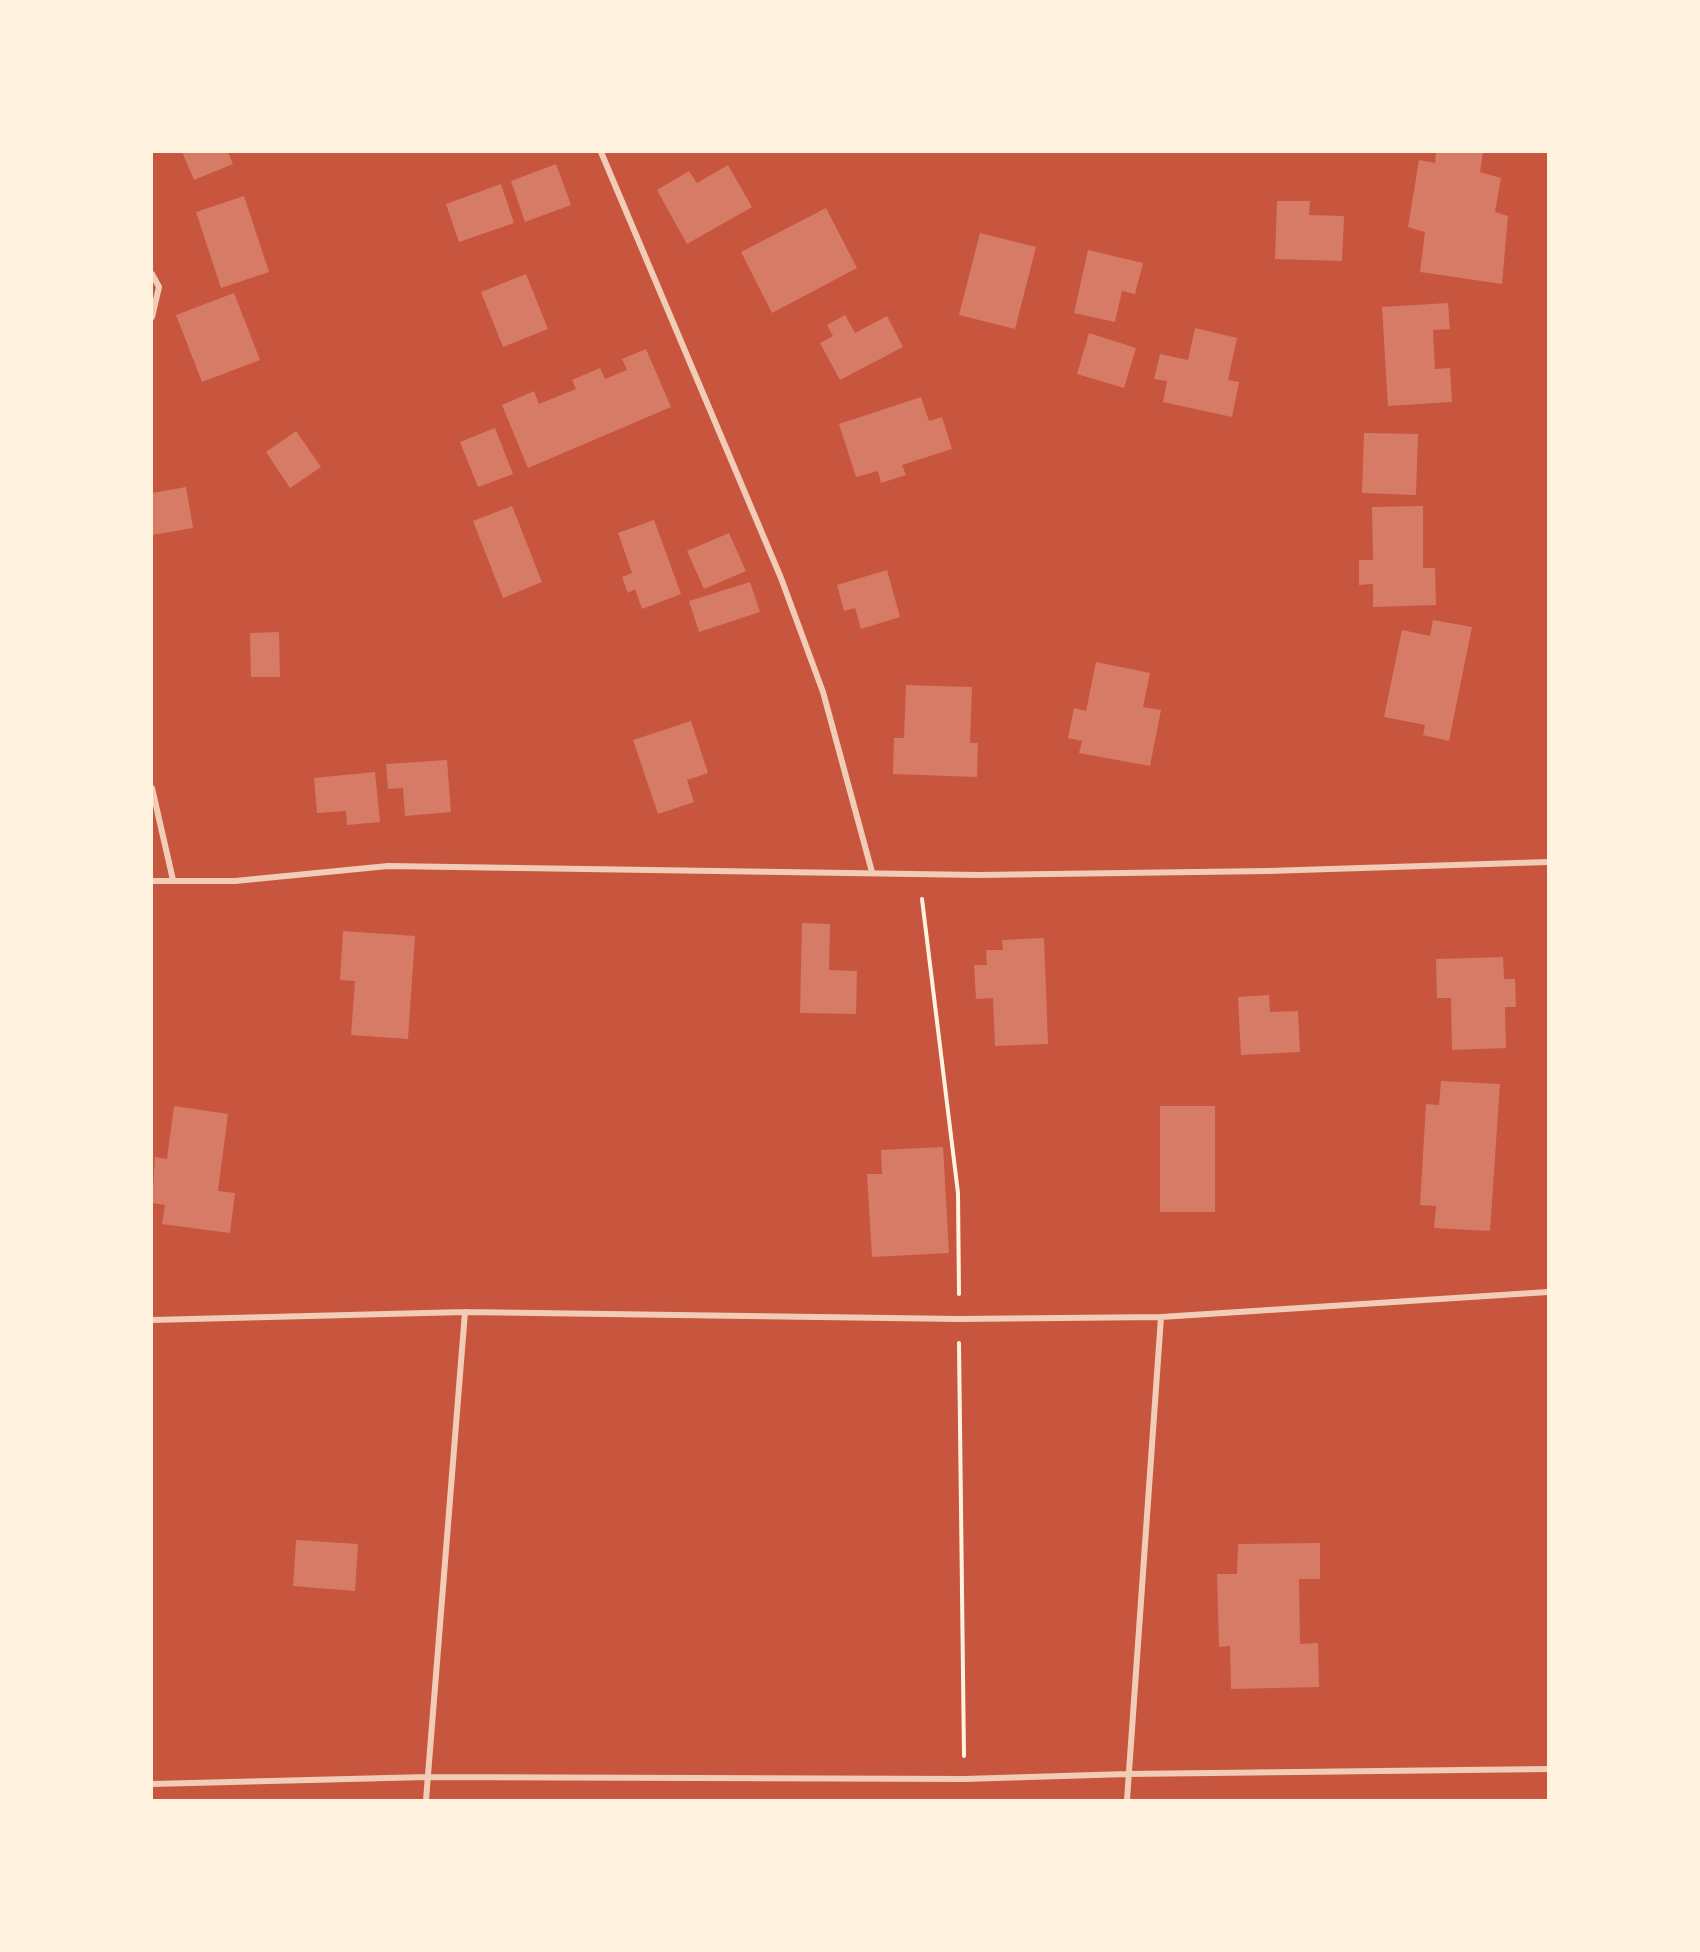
<!DOCTYPE html>
<html>
<head>
<meta charset="utf-8">
<style>
  body { margin:0 }
  #map { position:relative; width:1700px; height:1952px; overflow:hidden; background:#c8553d; font-family:Lora,serif }
  canvas { display:block }
  .frame { position:absolute; inset:0; border:153px solid #fff3e0; pointer-events:none }
</style>
</head>
<body>
<div id="map">
<canvas width="1700" height="1952"></canvas>
<div class="frame"></div>
</div>
<script>
const g = document.querySelector('canvas').getContext('2d');
g.lineJoin = 'round';
function paint(path, color) { g.fillStyle = color; g.fill(path, 'evenodd'); }
const shape = rows => new Path2D(rows.map(r => 'M' + r).join(''));
function stroke(path, color, width, dash) { g.strokeStyle = color; g.lineWidth = width; g.lineCap = dash ? 'butt' : 'round'; g.setLineDash(dash || []); g.stroke(path); }
const building = shape([
  [182,152,228,152,233,164,194,180],
  [1436,152,1483,152,1480,172,1501,178,1495,212,1508,216,1502,284,1420,272,1425,232,1408,227,1419,160,1435,163],
  [556,164,571,205,525,222,511,181],
  [728,165,752,207,687,244,657,190,689,171,697,183],
  [501,184,514,223,459,242,446,204],
  [244,196,269,272,221,288,196,212],
  [1277,201,1310,201,1309,215,1344,216,1342,261,1275,259],
  [826,208,857,268,772,313,741,252],
  [980,233,1036,247,1015,329,959,315],
  [1088,250,1143,263,1135,294,1122,291,1115,322,1074,313],
  [526,274,548,329,503,347,481,292],
  [234,293,260,360,202,382,176,315],
  [1448,303,1450,329,1433,330,1435,369,1450,368,1452,402,1388,406,1382,307],
  [845,315,855,333,887,316,903,347,840,380,820,343,833,336,827,325],
  [1195,328,1237,338,1228,380,1239,382,1232,417,1163,402,1167,381,1154,379,1160,354,1188,360],
  [1089,333,1136,348,1124,388,1077,374],
  [646,349,671,407,528,468,502,405,534,391,539,404,576,389,572,380,600,368,605,379,627,370,622,359],
  [921,397,929,421,942,417,952,449,902,465,906,475,881,483,878,471,856,477,839,424],
  [495,428,513,474,478,487,460,442],
  [296,431,321,467,290,488,266,452],
  [1364,433,1418,434,1416,495,1362,493],
  [186,487,193,528,152,535,152,493],
  [512,506,542,582,503,598,473,521],
  [1423,506,1423,568,1435,568,1436,605,1373,607,1373,584,1359,585,1359,560,1373,560,1372,507],
  [654,520,681,594,642,609,635,589,628,593,622,577,632,573,618,533],
  [729,533,746,571,704,589,687,551],
  [887,570,900,617,861,629,855,608,844,611,837,585],
  [750,582,760,612,699,632,689,601],
  [1433,620,1472,627,1449,741,1423,735,1425,725,1384,717,1402,630,1430,636],
  [279,632,280,677,251,677,250,633],
  [1096,662,1150,673,1143,707,1161,710,1150,766,1079,753,1082,741,1068,738,1074,708,1086,711],
  [906,685,972,687,970,743,978,743,977,777,893,774,894,738,904,738],
  [691,721,708,773,687,780,694,802,658,814,633,740],
  [447,760,451,812,405,816,403,788,388,789,386,764],
  [375,772,380,822,347,825,346,811,317,813,314,778],
  [802,923,830,924,829,970,857,971,856,1014,800,1013],
  [343,931,415,936,408,1039,351,1035,355,981,340,980],
  [1044,938,1048,1044,995,1046,993,998,976,999,974,965,987,965,986,950,1003,950,1002,940],
  [1503,957,1504,979,1515,979,1516,1007,1505,1007,1506,1048,1452,1050,1451,998,1437,998,1436,959],
  [1269,995,1270,1012,1298,1011,1300,1052,1241,1055,1238,997],
  [1441,1081,1500,1084,1490,1231,1434,1228,1436,1206,1420,1205,1426,1104,1439,1105],
  [174,1106,228,1114,218,1191,235,1193,230,1233,162,1224,165,1205,152,1203,155,1157,167,1159],
  [1160,1106,1215,1106,1215,1212,1160,1212],
  [943,1147,949,1253,872,1257,867,1174,882,1174,881,1150],
  [296,1540,358,1544,355,1591,293,1586],
  [1320,1543,1320,1579,1299,1579,1300,1644,1318,1643,1319,1687,1231,1689,1230,1646,1219,1647,1217,1574,1237,1574,1238,1544]
]);
const path = shape([
  [922,899,958,1193,959,1294],
  [959,1343,964,1756]
]);
const minor = shape([
  [601,152,781,578,823,692,872,872],
  [152,274,159,287,152,317],
  [152,788,173,880],
  [152,881,235,881,388,866,978,875,1268,871,1548,862],
  [152,1320,465,1312,959,1319,1161,1317,1548,1292],
  [152,1784,427,1777,964,1779,1127,1774,1548,1769],
  [426,1800,465,1312],
  [1127,1800,1161,1317]
]);
paint(building, '#d67c66');
stroke(path, '#fff3e0', 4);
stroke(minor, '#f1ccb7', 6);
</script>
</body>
</html>
